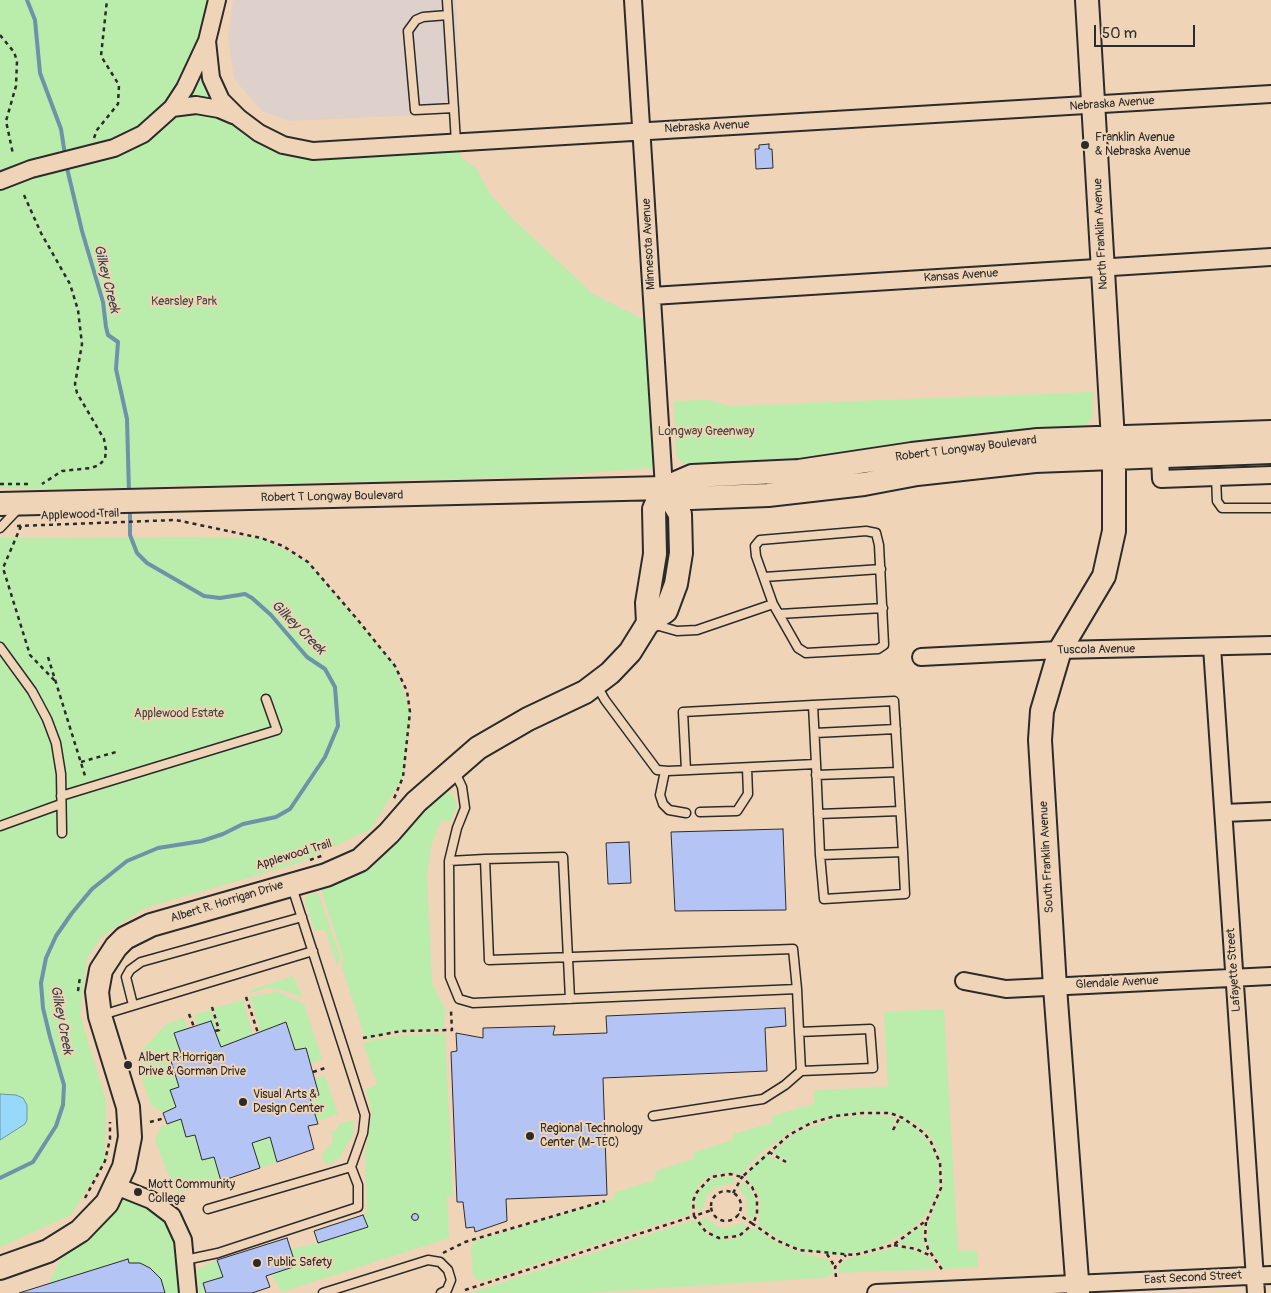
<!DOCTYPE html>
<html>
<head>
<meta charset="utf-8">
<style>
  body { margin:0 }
  #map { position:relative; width:1271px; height:1293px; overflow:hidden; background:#f0d4b7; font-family:Pangolin,sans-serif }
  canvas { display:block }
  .scale { position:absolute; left:1094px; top:25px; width:101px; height:22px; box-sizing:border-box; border:2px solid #2b2b2b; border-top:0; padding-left:6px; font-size:15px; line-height:18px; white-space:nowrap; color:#2b2b2b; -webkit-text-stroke:4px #f0d4b7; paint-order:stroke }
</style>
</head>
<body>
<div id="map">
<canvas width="1271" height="1293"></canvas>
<div class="scale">50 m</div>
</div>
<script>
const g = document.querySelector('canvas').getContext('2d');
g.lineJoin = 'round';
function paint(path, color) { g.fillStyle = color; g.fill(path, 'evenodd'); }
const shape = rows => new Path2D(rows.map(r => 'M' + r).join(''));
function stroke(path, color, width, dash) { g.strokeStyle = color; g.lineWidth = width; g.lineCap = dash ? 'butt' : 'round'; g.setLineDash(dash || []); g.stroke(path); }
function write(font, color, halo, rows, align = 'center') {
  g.font = font + ' Pangolin,sans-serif'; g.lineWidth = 4; g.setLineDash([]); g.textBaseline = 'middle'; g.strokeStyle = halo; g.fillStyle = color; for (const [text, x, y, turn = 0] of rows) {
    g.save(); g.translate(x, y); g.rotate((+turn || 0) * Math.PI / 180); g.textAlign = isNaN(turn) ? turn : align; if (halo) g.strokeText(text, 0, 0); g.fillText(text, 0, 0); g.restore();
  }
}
const built = shape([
  [233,0,456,0,460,113,288,121,262,111,234,79,228,37]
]);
const green = shape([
  [0,0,214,0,207,41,221,100,283,145,456,142,462,158,477,169,490,194,515,221,593,294,639,317,654,322,662,467,536,477,65,489,0,488],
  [1093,392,1093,417,1084,428,987,432,815,457,684,464,676,456,674,401,708,400,729,406],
  [190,537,261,538,308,562,395,666,410,712,403,777,371,829,299,863,145,908,102,936,87,958,80,1015,106,1100,105,1161,71,1215,0,1247,0,538],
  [445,791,453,795,457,806,450,822,441,821,431,846,427,875,432,983,445,1009,444,1029,391,1032,366,1040,342,968,343,958,320,886,434,796],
  [318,893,340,957,337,966,325,929,315,931,305,902,307,895],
  [293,976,303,997,282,990,267,988,250,993,251,990],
  [277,992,304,1004,322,1059,310,1063,306,1048,295,1050,286,1022,261,1032,250,997],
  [243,1000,253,1035,221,1047,215,1033,220,1031,214,1008],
  [944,1009,958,1250,977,1251,978,1267,945,1269,930,1249,927,1239,928,1225,941,1191,943,1177,939,1152,931,1137,917,1124,897,1114,873,1110,818,1119,794,1129,760,1153,741,1174,718,1173,705,1179,698,1186,692,1200,690,1214,483,1281,475,1279,473,1275,471,1247,475,1241,614,1199,614,1193,655,1180,655,1171,694,1159,694,1152,733,1140,733,1134,772,1123,772,1116,814,1104,814,1090,888,1087,884,1012],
  [211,1010,217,1028,214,1030,211,1021,198,1025,194,1015],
  [184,1018,188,1029,174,1033,182,1056,176,1107,163,1113,151,1105,137,1064,141,1051,158,1033,168,1023],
  [445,1033,453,1196,447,1197,449,1238,282,1292,271,1274,296,1266,291,1249,318,1243,368,1227,363,1215,367,1211,365,1154,372,1113,366,1089,377,1085,363,1043,392,1036],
  [325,1076,338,1114,317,1121,310,1098,314,1079],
  [876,1114,897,1118,892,1127,894,1132,899,1121,903,1120,915,1127,927,1139,936,1154,940,1178,938,1188,929,1211,911,1230,875,1249,838,1255,803,1250,785,1243,758,1225,760,1203,758,1194,746,1176,764,1154,786,1164,785,1160,772,1152,795,1133,836,1118],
  [181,1119,186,1137,195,1135,202,1159,214,1157,221,1181,178,1193,174,1190,155,1140,161,1127],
  [354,1120,353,1134,339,1159,326,1165,322,1155,333,1141,331,1132,337,1130,339,1124],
  [270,1137,277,1162,260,1168,252,1143],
  [721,1176,735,1178,733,1184,723,1185,714,1189,707,1195,703,1210,697,1210,695,1203,699,1191,708,1182],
  [744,1183,750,1188,756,1201,755,1215,753,1218,747,1217,747,1201,740,1189,740,1186],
  [128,1199,150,1207,164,1216,177,1245,180,1293,165,1293,161,1279,150,1268,140,1263,129,1263,128,1259,48,1284,61,1258,88,1239,120,1202],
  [705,1217,719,1227,726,1228,744,1223,747,1228,738,1235,721,1237,713,1234,702,1225,700,1221],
  [691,1221,695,1221,708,1235,728,1240,737,1238,751,1229,756,1228,778,1243,798,1252,829,1260,834,1274,822,1278,582,1293,470,1293],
  [924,1224,923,1239,927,1252,912,1246,897,1244],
  [898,1247,912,1249,923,1254,932,1260,938,1269,838,1273,839,1265,849,1258],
  [217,1260,223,1277,203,1283,206,1293,199,1293,197,1270]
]);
const water = shape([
  [0,1094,16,1095,23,1098,27,1105,27,1120,25,1124,0,1140,0,1094]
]);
const stream = shape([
  [27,0,35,20,40,73,61,129,65,155],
  [66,164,82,231,103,302,106,327,108,335,118,342,116,369,127,419,129,493],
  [0,1178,33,1162,56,1126,63,1105,64,1085,50,1037,43,1008,41,983,46,958,56,936,72,913,92,889,127,861,158,848,202,841,223,834,243,824,276,817,290,809,325,757,338,726,335,687,325,669,307,657,271,615,252,598,245,594,220,598,204,596,147,563,137,553,130,535,130,507]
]);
const building = shape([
  [769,144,769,149,772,149,773,168,756,169,755,149,759,149,759,145,769,144],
  [783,829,786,910,675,911,671,832,783,829],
  [629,842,631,883,608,884,606,843,629,842],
  [785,1008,786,1026,765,1028,767,1071,603,1078,607,1195,506,1199,507,1221,475,1232,474,1227,466,1228,463,1202,457,1202,451,1052,457,1051,456,1033,483,1038,483,1028,555,1026,553,1035,607,1033,606,1016,785,1008],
  [211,1021,221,1047,286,1022,295,1050,306,1048,319,1095,310,1098,318,1124,308,1126,314,1149,277,1162,270,1137,252,1143,260,1168,221,1181,214,1157,202,1160,195,1135,186,1137,181,1119,167,1124,163,1113,176,1107,170,1090,179,1087,171,1061,182,1056,174,1033,211,1021],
  '411.5 1217a3.5 3.5 0 1 1 7 0a3.5 3.5 0 1 1-7 0Z',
  [363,1215,368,1227,318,1243,314,1231,363,1215],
  [287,1238,296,1266,266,1276,270,1287,252,1293,206,1293,203,1283,223,1277,217,1260,287,1238],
  [128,1259,129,1263,140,1263,150,1268,161,1279,165,1293,19,1293,128,1259]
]);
const path = shape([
  [0,35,14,52,17,61,16,86,6,121,13,154],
  [94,138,97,130,118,104,119,85,101,56,107,0],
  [24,195,41,233,70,284,78,310,82,344,75,384,77,393,104,439,106,450,105,459,99,465,91,468,62,471,42,484],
  [0,484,31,484],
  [17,526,176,520,261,538,283,546,308,562,357,619,395,666,407,691,410,712,403,777,393,801],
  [21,526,3,568,30,655,56,682],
  [48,657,86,779],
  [81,762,116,752],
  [310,860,324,855],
  [78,991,80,977],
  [246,997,258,1033],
  [212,1007,219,1030,215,1031],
  [189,1014,194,1027],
  [363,1038,402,1031,452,1030,451,1011],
  [313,1072,325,1068],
  [150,1122,165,1118],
  [893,1130,900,1117],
  [769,1152,786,1162],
  '711 1206a15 15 0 1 1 30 0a15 15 0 1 1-30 0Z',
  [733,1193,742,1177,752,1187,757,1198,757,1214,753,1224,738,1214],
  [85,1198,105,1161,110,1139,110,1122],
  [926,1222,925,1238,928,1249,943,1271],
  [894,1245,916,1249,929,1255],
  [443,1253,465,1242,605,1201],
  [827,1254,835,1267],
  [836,1277,835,1267,846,1255],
  [465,1290,694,1216,693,1201,697,1192,711,1177,730,1174,742,1177,789,1135,811,1123,835,1116,863,1113,890,1113,903,1118,924,1133,931,1142,940,1163,941,1188,927,1220,893,1245,854,1255,799,1250,776,1240,753,1224,739,1236,719,1238,706,1232,694,1216,712,1210]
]);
const lane = shape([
  [447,0,456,142],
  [448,15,423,17,416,20,408,31,415,110,454,108],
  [1216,477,1217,501,1222,508,1271,508],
  [0,528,19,508],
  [764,577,881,569],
  [779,614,883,608],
  [652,624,677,631,697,630,773,604,756,556,755,546,760,540,866,531,876,533,879,545,884,645,878,649,806,653,798,648,773,604],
  [0,647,32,691,47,719,56,743,61,774,62,833],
  [597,686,605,700,657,770,668,771,816,764,813,705,683,712,686,770],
  [813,705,894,701,903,852,820,855,816,764],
  [815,733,896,729],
  [665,771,660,795,663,804,669,810,686,813],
  [816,775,898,772],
  [61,796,277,730,266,699],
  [700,812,737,811,748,794,747,768],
  [818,814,900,811],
  [0,826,61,804],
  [820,855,824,899,905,894,903,852],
  [485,859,563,857,570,999],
  [449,861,485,859,489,960,793,949,797,989,473,1003,459,999,450,977,449,861,457,828,465,808,462,787,454,770],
  [797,989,799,1032,801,1071,873,1068,870,1029,799,1032],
  [133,1005,126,977,130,970,141,962,302,917],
  [102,1015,313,951],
  [653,1116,763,1099,785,1085,801,1071],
  [208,1209,351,1167],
  [185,1260,218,1253,358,1207,358,1185,351,1167,363,1133,365,1115,292,887],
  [323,1293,428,1260,440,1262,448,1270,451,1280,447,1290,441,1293]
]);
const street = shape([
  [633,0,664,488],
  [207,41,211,78,221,100,239,118,259,133,283,145,313,151,1271,94],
  [172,108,196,105,219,109,233,115],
  [0,181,31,169,114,148,143,134,172,108,185,88,207,41,217,0],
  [652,296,1271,257],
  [1160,457,1161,479,1271,475],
  [1212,647,1256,1293],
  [921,657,1060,650,1271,645],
  [1224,813,1271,811],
  [964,981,1006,989,1271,976],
  [116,1186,151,1200,172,1216,183,1240,188,1293],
  [876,1293,1271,1275]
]);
const secondary = shape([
  [664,488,691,498,768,495,864,484,917,474,1035,461,1271,452],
  [0,504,664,488,692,476,799,471,912,454,1038,440,1271,432],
  [648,623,647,603,655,554,654,509,664,488],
  [0,1268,48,1251,80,1231,107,1203,124,1167,130,1137,128,1107,100,1016,97,992,101,970,116,947,125,938,151,925,326,875,360,860,389,833,416,802,478,748,528,719,585,692,610,673,630,652,648,623,666,611,676,584,681,553,680,514,664,488],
  [1078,1293,1055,987,1040,740,1042,711,1060,650,1104,576,1114,531,1114,457,1087,0]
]);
const markers = [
  [1085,145,5,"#2b2b2b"],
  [128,1065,5,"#2b2b2b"],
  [243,1102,5,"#2b2b2b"],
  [530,1136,5,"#2b2b2b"],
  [138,1192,5,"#2b2b2b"],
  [257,1263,5,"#2b2b2b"]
];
const streetNames = [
  ["Nebraska Avenue",1112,104,-4],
  ["Nebraska Avenue",707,127,-3],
  ["North Franklin Avenue",1101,234,-93],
  ["Minnesota Avenue",649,244,-93],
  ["Kansas Avenue",961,276,-4],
  ["Robert T Longway Boulevard",966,449,-7],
  ["Robert T Longway Boulevard",332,497,-1],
  ["Applewood Trail",80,515,-2],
  ["Tuscola Avenue",1096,650,-1],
  ["Applewood Trail",294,855,-17],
  ["South Franklin Avenue",1047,857,-93],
  ["Albert R. Horrigan Drive",227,902,-17],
  ["Lafayette Street",1234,970,-94],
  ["Glendale Avenue",1117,983,-3],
  ["East Second Street",1193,1278,-3]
];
const poiNames = [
  ["Franklin Avenue",1095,138],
  ["& Nebraska Avenue",1095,152],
  ["Albert R Horrigan",138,1058],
  ["Drive & Gorman Drive",138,1072],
  ["Visual Arts &",253,1095],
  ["Design Center",253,1109],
  ["Regional Technology",540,1129],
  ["Center (M-TEC)",540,1143],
  ["Mott Community",148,1185],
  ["College",148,1199],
  ["Public Safety",267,1263]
];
const parkNames = [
  ["Kearsley Park",184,302],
  ["Longway Greenway",706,432],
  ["Applewood Estate",179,714]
];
const waterNames = [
  ["Gilkey Creek",106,279,76],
  ["Gilkey Creek",298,628,45],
  ["Gilkey Creek",61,1020,79]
];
paint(built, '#ded0ca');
paint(green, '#baecac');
paint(water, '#98d8f9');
stroke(water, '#6c93a7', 1);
stroke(stream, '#6c93a7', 4);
paint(building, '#b4c5f5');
stroke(building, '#2b2b2b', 1);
stroke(lane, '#2b2b2b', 11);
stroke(street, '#2b2b2b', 20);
stroke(secondary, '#2b2b2b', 26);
stroke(path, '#2b2b2b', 2.5, [4, 4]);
stroke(lane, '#f0d4b7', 8);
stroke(street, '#f0d4b7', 16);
stroke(secondary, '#f0d4b7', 22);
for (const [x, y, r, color] of markers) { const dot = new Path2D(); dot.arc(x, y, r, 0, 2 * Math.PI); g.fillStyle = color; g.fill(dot); stroke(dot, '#f0d4b7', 2); }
write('12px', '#2b2b2b', '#f0d4b7', streetNames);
write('12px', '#2b2b2b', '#f0d4b7', poiNames, 'left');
write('12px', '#40483e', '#f0d4b7', parkNames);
write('italic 14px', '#3b454a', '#f0d4b7', waterNames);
</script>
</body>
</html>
